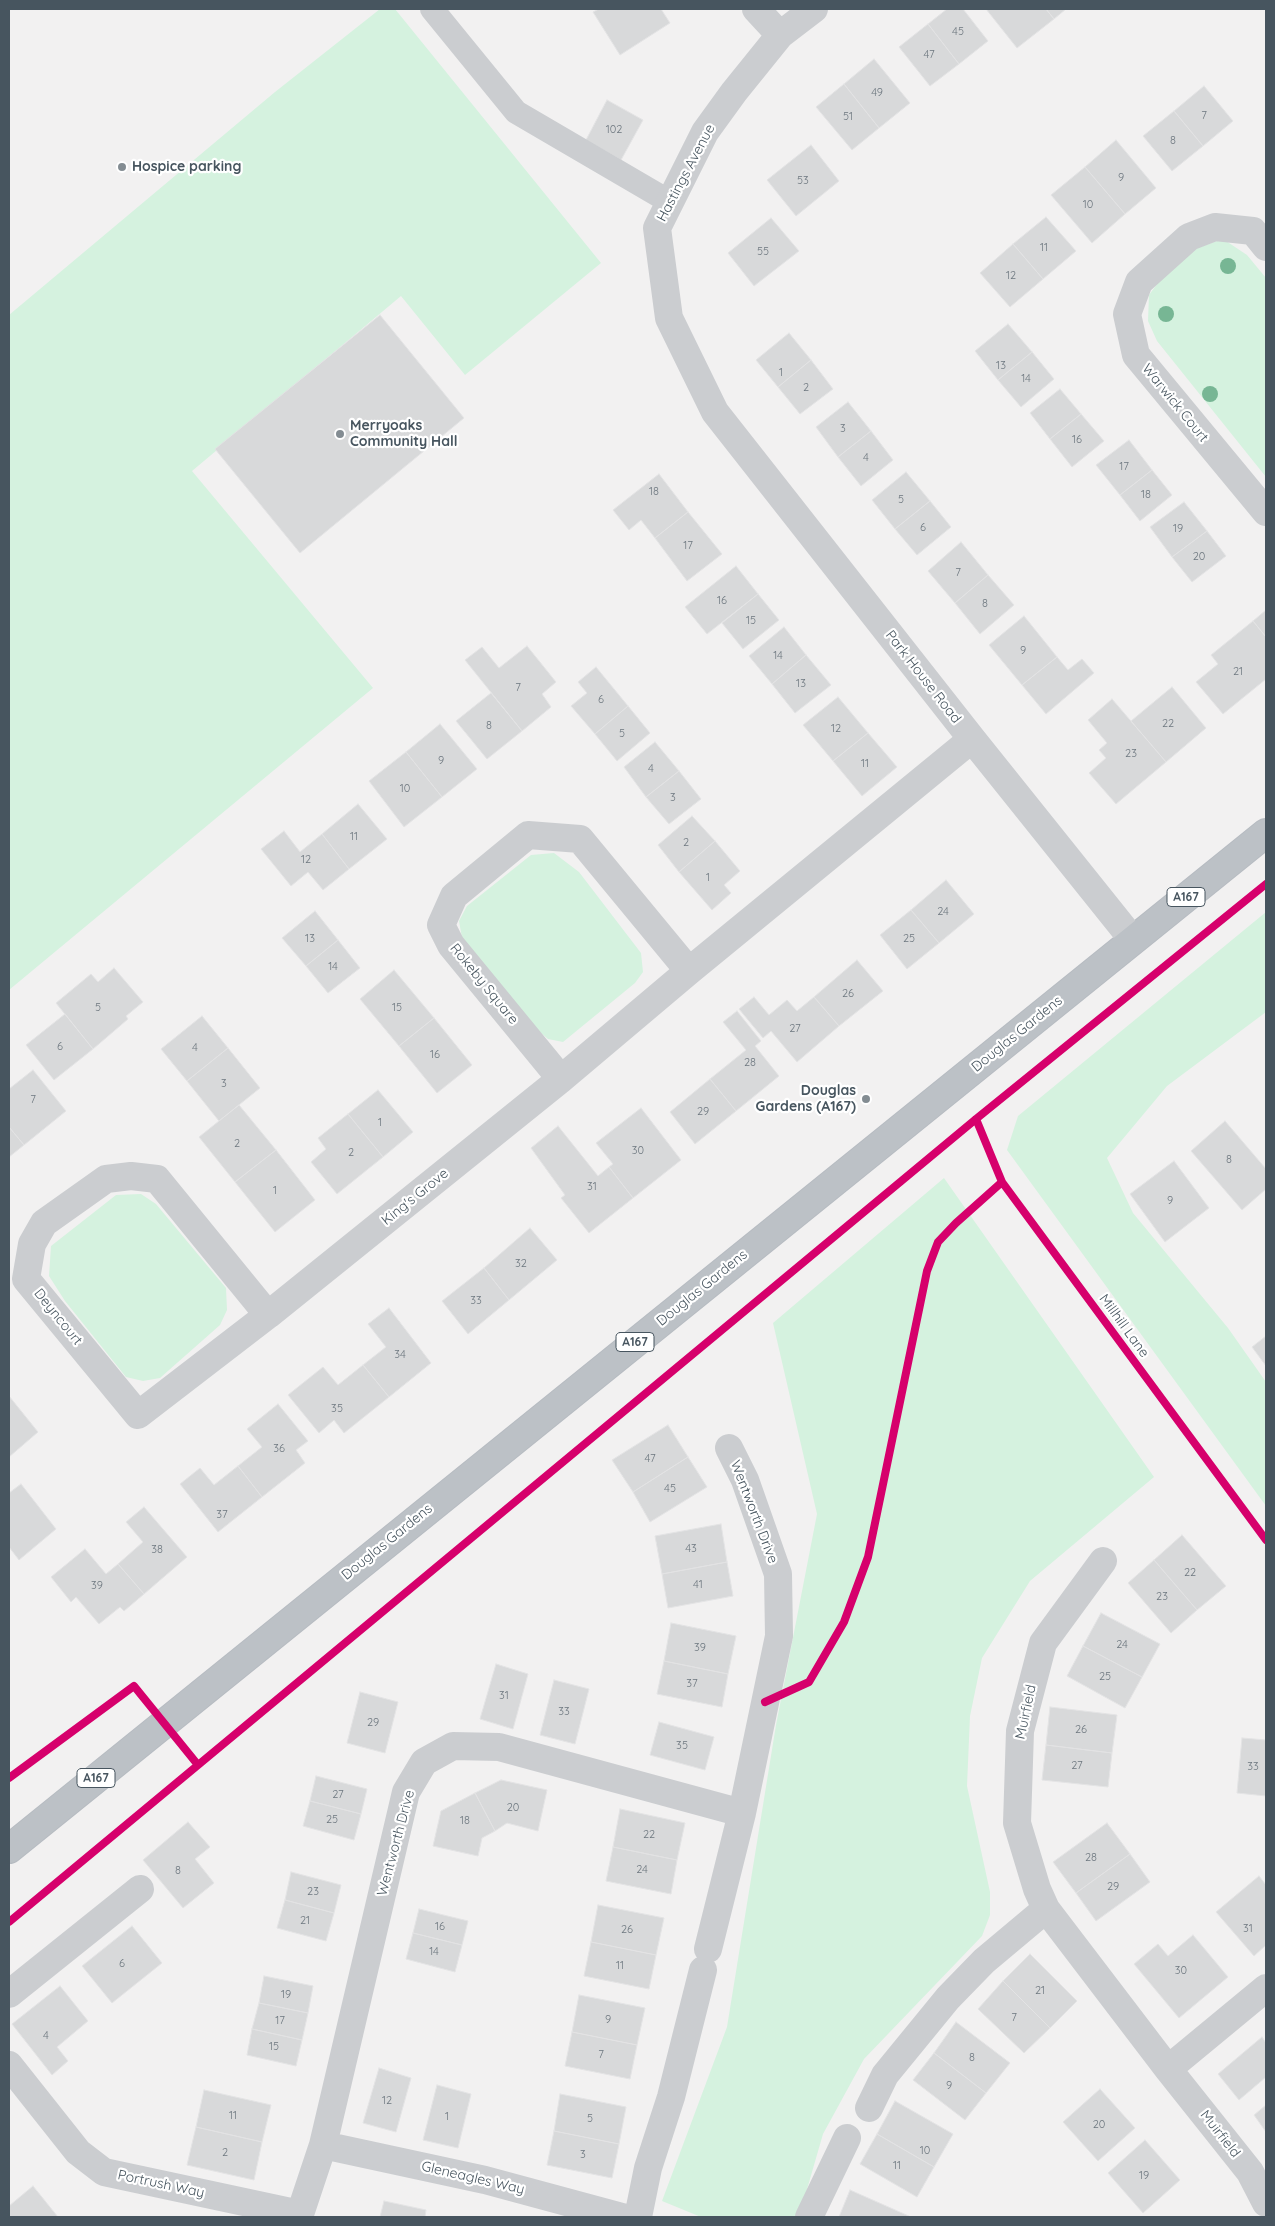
<!DOCTYPE html>
<html>
<head>
<meta charset="utf-8">
<style>
  body { margin:0 }
  #map { position:relative; width:1275px; height:2226px; overflow:hidden; background:#f2f1f1; font-family:Quicksand,sans-serif }
  canvas { display:block }
  .frame { position:absolute; inset:0; border:10px solid #47555f; pointer-events:none }
</style>
</head>
<body>
<div id="map">
<canvas width="1275" height="2226"></canvas>
<div class="frame"></div>
</div>
<script>
const g = document.querySelector('canvas').getContext('2d');
g.lineJoin = 'round';
function paint(path, color) { g.fillStyle = color; g.fill(path, 'evenodd'); }
const shape = rows => new Path2D(rows.map(r => 'M' + r).join(''));
function stroke(path, color, width, dash) { g.strokeStyle = color; g.lineWidth = width; g.lineCap = dash ? 'butt' : 'round'; g.setLineDash(dash || []); g.stroke(path); }
function write(font, color, halo, rows, align = 'center') {
  g.font = font + ' Quicksand,sans-serif'; g.lineWidth = 4.5; g.setLineDash([]); g.textBaseline = 'middle'; g.strokeStyle = halo; g.fillStyle = color; for (const [text, x, y, turn = 0] of rows) {
    g.save(); g.translate(x, y); g.rotate((+turn || 0) * Math.PI / 180); g.textAlign = isNaN(turn) ? turn : align; if (halo) g.strokeText(text, 0, 0); g.fillText(text, 0, 0); g.restore();
  }
}
const green = shape([
  [380,9,395,9,601,263,465,375,401,296,192,471,373,688,9,990,9,315,275,92],
  [1223,239,1247,255,1266,278,1266,477,1157,341,1148,321,1149,295,1160,280,1197,248],
  [554,853,579,872,641,953,643,972,635,983,563,1042,548,1039,525,1019,462,938,459,921,467,906,531,855],
  [1266,912,1266,1012,1167,1086,1107,1158,1133,1213,1228,1328,1266,1382,1266,1506,1007,1150,1018,1116],
  [944,1178,1154,1477,1030,1581,982,1658,970,1716,967,1786,990,1892,990,1915,982,1936,864,2059,823,2134,799,2217,701,2217,662,2201,727,2027,776,1725,817,1514,773,1323],
  [141,1194,156,1204,226,1288,227,1310,220,1325,160,1378,143,1381,126,1377,65,1301,49,1276,51,1246,116,1195]
]);
const building = shape([
  [599,9,661,9,670,23,620,55,593,12,599,9],
  [947,9,963,9,988,41,959,64,928,24,947,9],
  [986,9,1046,9,1054,19,1017,48,986,9],
  [1046,9,1066,9,1054,19,1046,9],
  [928,24,959,64,930,86,899,47,928,24],
  [874,59,910,103,879,128,844,84,874,59],
  [844,84,879,128,852,150,816,107,844,84],
  [1204,86,1233,121,1203,146,1174,111,1204,86],
  [607,100,643,120,621,160,586,140,607,100],
  [1174,111,1203,146,1172,171,1143,136,1174,111],
  [1116,140,1156,188,1125,214,1085,167,1116,140],
  [811,145,839,181,796,216,767,180,811,145],
  [1085,167,1125,214,1092,243,1051,195,1085,167],
  [1046,217,1076,251,1043,279,1013,244,1046,217],
  [771,218,799,251,754,286,728,253,771,218],
  [1013,244,1043,279,1010,307,980,273,1013,244],
  [380,315,464,418,300,553,215,449,380,315],
  [1008,324,1032,352,998,380,975,351,1008,324],
  [789,333,811,360,778,387,756,360,789,333],
  [1032,352,1054,379,1021,407,998,380,1032,352],
  [811,360,833,389,800,414,778,387,811,360],
  [1060,389,1081,414,1050,439,1030,413,1060,389],
  [848,402,871,431,838,457,816,427,848,402],
  [1081,414,1104,441,1072,467,1050,439,1081,414],
  [871,431,893,460,861,486,838,457,871,431],
  [1129,440,1152,470,1120,495,1096,465,1129,440],
  [1152,470,1172,495,1140,521,1120,495,1152,470],
  [906,472,930,501,895,529,872,500,906,472],
  [659,474,688,512,655,538,641,520,629,530,613,510,659,474],
  [930,501,951,527,917,555,895,529,930,501],
  [1184,502,1207,531,1172,557,1150,527,1184,502],
  [688,512,722,554,687,581,655,538,688,512],
  [1207,531,1226,556,1192,582,1172,557,1207,531],
  [961,542,988,575,955,603,928,571,961,542],
  [736,566,758,594,707,634,685,607,736,566],
  [988,575,1014,605,980,634,955,603,988,575],
  [758,594,779,620,743,649,722,623,758,594],
  [1266,610,1266,637,1253,621,1266,610],
  [1024,616,1057,657,1022,685,989,645,1024,616],
  [1253,621,1266,637,1266,679,1223,714,1196,682,1218,664,1211,655,1253,621],
  [784,627,806,655,772,684,749,656,784,627],
  [527,646,556,682,542,694,551,707,522,731,465,660,482,647,499,668,527,646],
  [806,655,831,685,795,713,772,684,806,655],
  [1057,657,1068,670,1082,659,1094,673,1046,714,1022,685,1057,657],
  [596,667,628,706,595,734,571,706,587,693,578,682,596,667],
  [1172,687,1206,728,1166,762,1131,721,1172,687],
  [491,693,522,731,487,759,456,721,491,693],
  [838,697,868,733,833,761,803,725,838,697],
  [1112,699,1166,762,1116,804,1089,773,1106,758,1099,750,1107,743,1088,720,1112,699],
  [628,706,650,733,617,761,595,734,628,706],
  [440,724,477,769,442,797,406,752,440,724],
  [868,733,897,767,862,796,833,761,868,733],
  [655,742,679,771,646,797,624,767,655,742],
  [406,752,442,797,404,827,369,781,406,752],
  [679,771,701,799,669,824,646,797,679,771],
  [358,804,387,839,349,869,322,834,358,804],
  [692,816,715,841,679,872,658,845,692,816],
  [284,831,300,852,322,834,349,869,323,890,308,872,291,886,261,849,284,831],
  [715,841,740,871,724,885,731,893,712,910,679,872,715,841],
  [946,880,974,914,939,943,911,910,946,880],
  [911,910,939,943,907,969,880,935,911,910],
  [315,911,338,940,306,966,282,938,315,911],
  [338,940,360,968,328,993,306,966,338,940],
  [857,960,883,991,839,1026,814,997,857,960],
  [114,968,143,1002,126,1016,128,1019,93,1049,56,1003,91,974,98,982,114,968],
  [394,970,434,1018,399,1046,360,999,394,970],
  [754,997,769,1015,787,1000,797,1011,814,997,839,1026,797,1062,771,1031,763,1038,739,1009,754,997],
  [737,1011,761,1041,755,1046,779,1076,736,1111,710,1079,746,1050,723,1022,737,1011],
  [65,1014,93,1049,54,1080,26,1045,65,1014],
  [202,1016,228,1048,187,1081,161,1049,202,1016],
  [434,1018,472,1065,437,1093,399,1046,434,1018],
  [228,1048,260,1088,219,1121,187,1081,228,1048],
  [33,1070,66,1111,24,1145,9,1127,9,1089,33,1070],
  [710,1079,736,1111,695,1144,670,1112,710,1079],
  [378,1090,413,1132,383,1157,348,1114,378,1090],
  [239,1105,276,1150,235,1182,199,1137,239,1105],
  [641,1108,681,1160,633,1198,609,1167,613,1164,596,1143,641,1108],
  [348,1114,383,1157,337,1194,311,1162,326,1149,318,1138,348,1114],
  [1225,1121,1266,1169,1266,1189,1242,1210,1191,1151,1225,1121],
  [558,1126,598,1176,609,1167,633,1198,589,1233,561,1198,565,1195,531,1148,558,1126],
  [9,1127,24,1145,9,1157,9,1127],
  [276,1150,315,1200,275,1232,235,1182,276,1150],
  [1174,1161,1209,1208,1165,1242,1130,1194,1174,1161],
  [530,1228,557,1260,509,1300,484,1268,530,1228],
  [484,1268,509,1300,468,1334,442,1301,484,1268],
  [389,1308,431,1363,389,1397,363,1365,386,1347,368,1324,389,1308],
  [1266,1336,1266,1366,1252,1347,1266,1336],
  [363,1365,389,1397,344,1433,334,1420,319,1433,288,1395,323,1367,338,1385,363,1365],
  [9,1396,38,1432,9,1457,9,1396],
  [278,1404,308,1441,296,1450,305,1463,262,1497,238,1466,262,1447,247,1429,278,1404],
  [668,1425,688,1457,633,1492,612,1460,668,1425],
  [688,1457,707,1487,650,1522,633,1492,688,1457],
  [238,1466,262,1497,218,1532,180,1484,200,1468,214,1485,238,1466],
  [21,1484,56,1529,19,1560,9,1547,9,1493,21,1484],
  [144,1507,187,1557,144,1594,118,1564,143,1542,126,1522,144,1507],
  [721,1524,727,1562,662,1574,655,1536,721,1524],
  [1182,1535,1226,1586,1197,1610,1154,1560,1182,1535],
  [85,1549,106,1574,118,1564,144,1594,124,1611,120,1607,99,1624,76,1597,71,1602,51,1577,85,1549],
  [1154,1560,1197,1610,1171,1633,1128,1583,1154,1560],
  [727,1562,733,1596,668,1608,662,1574,727,1562],
  [1101,1613,1160,1644,1142,1677,1083,1646,1101,1613],
  [671,1623,736,1636,728,1674,664,1661,671,1623],
  [1083,1646,1142,1677,1125,1708,1067,1676,1083,1646],
  [664,1661,728,1674,722,1707,657,1694,664,1661],
  [496,1664,528,1674,513,1729,480,1719,496,1664],
  [554,1680,589,1689,575,1744,540,1735,554,1680],
  [360,1692,398,1702,385,1753,347,1743,360,1692],
  [1050,1707,1117,1715,1112,1753,1046,1745,1050,1707],
  [659,1722,714,1737,705,1770,650,1755,659,1722],
  [1242,1738,1266,1740,1266,1796,1237,1793,1242,1738],
  [1046,1745,1112,1753,1108,1787,1042,1780,1046,1745],
  [316,1776,367,1789,361,1814,310,1801,316,1776],
  [501,1780,547,1790,538,1831,507,1823,495,1831,475,1793,501,1780],
  [475,1793,495,1831,482,1838,478,1856,433,1846,441,1811,475,1793],
  [310,1801,361,1814,354,1840,303,1826,310,1801],
  [620,1809,685,1823,677,1860,613,1847,620,1809],
  [188,1822,210,1847,195,1859,214,1883,183,1908,143,1860,188,1822],
  [1107,1823,1130,1854,1076,1893,1053,1862,1107,1823],
  [613,1847,677,1860,671,1894,606,1881,613,1847],
  [1130,1854,1150,1882,1096,1921,1076,1893,1130,1854],
  [291,1872,341,1885,334,1913,285,1900,291,1872],
  [1259,1876,1266,1885,1266,1945,1254,1956,1216,1912,1259,1876],
  [285,1900,334,1913,326,1941,277,1928,285,1900],
  [598,1905,664,1918,656,1955,591,1942,598,1905],
  [419,1909,468,1921,462,1945,413,1933,419,1909],
  [132,1926,162,1963,112,2003,82,1966,132,1926],
  [413,1933,462,1945,455,1972,406,1959,413,1933],
  [1193,1935,1228,1977,1179,2018,1134,1964,1158,1944,1168,1956,1193,1935],
  [591,1942,656,1955,649,1989,584,1976,591,1942],
  [1030,1954,1077,2001,1050,2028,1003,1981,1030,1954],
  [264,1976,313,1986,308,2013,259,2003,264,1976],
  [1003,1981,1050,2028,1024,2053,978,2009,1003,1981],
  [60,1986,88,2021,57,2047,68,2061,52,2075,12,2024,60,1986],
  [579,1995,645,2008,637,2045,572,2032,579,1995],
  [259,2003,308,2013,302,2040,252,2029,259,2003],
  [956,2022,1010,2063,986,2093,934,2053,956,2022],
  [252,2029,302,2040,296,2066,247,2055,252,2029],
  [572,2032,637,2045,630,2079,565,2066,572,2032],
  [1262,2037,1266,2043,1266,2077,1239,2100,1218,2074,1262,2037],
  [934,2053,986,2093,965,2120,913,2080,934,2053],
  [379,2068,411,2078,396,2132,363,2123,379,2068],
  [437,2085,471,2094,458,2148,423,2140,437,2085],
  [1100,2089,1135,2128,1098,2161,1063,2122,1100,2089],
  [204,2090,271,2105,262,2142,196,2127,204,2090],
  [560,2094,626,2107,619,2144,554,2131,560,2094],
  [895,2101,953,2134,934,2167,877,2134,895,2101],
  [1266,2105,1266,2132,1254,2115,1266,2105],
  [196,2127,262,2142,254,2180,187,2165,196,2127],
  [554,2131,619,2144,612,2178,547,2165,554,2131],
  [877,2134,934,2167,917,2197,860,2164,877,2134],
  [1145,2140,1180,2180,1143,2213,1108,2173,1145,2140],
  [33,2186,58,2217,9,2217,9,2206,33,2186],
  [850,2190,911,2217,839,2217,850,2190],
  [384,2201,426,2210,425,2217,380,2217,384,2201]
]);
const lane = shape([
  [432,9,516,112,670,202]
]);
const street = shape([
  [756,9,780,35],
  [814,9,780,35,734,92,705,132,657,228,669,318,715,412,972,739,1133,940],
  [1266,247,1253,231,1215,227,1189,237,1139,282,1127,314,1136,355,1266,512],
  [561,1079,451,945,441,925,454,896,528,835,580,839,689,971],
  [268,1315,157,1179,131,1176,106,1179,44,1223,32,1244,26,1279,138,1415,268,1315,561,1079,689,971,972,739],
  [1103,1561,1043,1643,1020,1731,1017,1823,1037,1889,1046,1909,1168,2069,1250,2172,1266,2203],
  [708,1949,742,1813],
  [9,1994,140,1889],
  [9,2065,78,2152,104,2172,300,2214],
  [1168,2069,1266,1988],
  [869,2108,885,2075,948,1998,984,1961,1046,1909],
  [323,2145,485,2180,622,2217],
  [299,2217,323,2145,406,1792,424,1762,453,1746,499,1747,742,1813,779,1636,778,1574,745,1480,729,1448],
  [638,2217,648,2168,671,2097,703,1970],
  [809,2217,847,2138]
]);
const highway = shape([
  [9,1849,1266,833]
]);
const cycleway = shape([
  [976,1119,1002,1182,1266,1540],
  [765,1702,809,1682,844,1622,868,1557,927,1271,938,1242,956,1223,1002,1182],
  [9,1778,134,1686,198,1765],
  [9,1922,976,1119,1266,884]
]);
const trees = [
  [1228,266],
  [1166,314],
  [1210,394]
];
const markers = [
  [122,167,5,"#838c92"],
  [340,434,5,"#838c92"],
  [866,1099,5,"#838c92"]
];
const numberNames = [
  ["45",958,32],
  ["47",929,55],
  ["49",877,93],
  ["7",1204,116],
  ["51",848,117],
  ["102",614,130],
  ["8",1173,141],
  ["9",1121,178],
  ["53",803,181],
  ["10",1088,205],
  ["11",1044,248],
  ["55",763,252],
  ["12",1011,276],
  ["13",1001,366],
  ["1",781,373],
  ["14",1026,379],
  ["2",806,388],
  ["3",843,429],
  ["16",1077,440],
  ["4",866,458],
  ["17",1124,467],
  ["18",654,492],
  ["18",1146,495],
  ["5",901,500],
  ["6",923,528],
  ["19",1178,529],
  ["17",688,546],
  ["20",1199,557],
  ["7",958,573],
  ["16",722,601],
  ["8",985,604],
  ["15",751,621],
  ["9",1023,651],
  ["14",778,656],
  ["21",1238,672],
  ["13",801,684],
  ["7",518,688],
  ["6",601,700],
  ["22",1168,724],
  ["8",489,726],
  ["12",836,729],
  ["5",622,734],
  ["23",1131,754],
  ["9",441,761],
  ["11",865,764],
  ["4",651,769],
  ["10",405,789],
  ["3",673,798],
  ["11",354,837],
  ["2",686,843],
  ["12",306,860],
  ["1",708,878],
  ["24",943,912],
  ["13",310,939],
  ["25",909,939],
  ["14",333,967],
  ["26",848,994],
  ["5",98,1008],
  ["15",397,1008],
  ["27",795,1029],
  ["6",60,1047],
  ["4",195,1048],
  ["16",435,1055],
  ["28",750,1063],
  ["3",224,1084],
  ["7",33,1100],
  ["29",703,1112],
  ["1",380,1123],
  ["2",237,1144],
  ["30",638,1151],
  ["2",351,1153],
  ["8",1229,1160],
  ["31",592,1187],
  ["1",275,1191],
  ["9",1170,1201],
  ["32",521,1264],
  ["33",476,1301],
  ["34",400,1355],
  ["35",337,1409],
  ["36",279,1449],
  ["47",650,1459],
  ["45",670,1489],
  ["37",222,1515],
  ["43",691,1549],
  ["38",157,1550],
  ["22",1190,1573],
  ["41",698,1585],
  ["39",97,1586],
  ["23",1162,1597],
  ["24",1122,1645],
  ["39",700,1648],
  ["25",1105,1677],
  ["37",692,1684],
  ["31",504,1696],
  ["33",564,1712],
  ["29",373,1723],
  ["26",1081,1730],
  ["35",682,1746],
  ["27",1077,1766],
  ["33",1253,1767],
  ["27",338,1795],
  ["20",513,1808],
  ["25",332,1820],
  ["18",465,1821],
  ["22",649,1835],
  ["28",1091,1858],
  ["24",642,1870],
  ["8",178,1871],
  ["29",1113,1887],
  ["23",313,1892],
  ["21",305,1921],
  ["16",440,1927],
  ["31",1248,1929],
  ["26",627,1930],
  ["14",434,1952],
  ["6",122,1964],
  ["11",620,1966],
  ["30",1181,1971],
  ["21",1040,1991],
  ["19",286,1995],
  ["7",1014,2018],
  ["9",608,2020],
  ["17",280,2021],
  ["4",46,2036],
  ["15",274,2047],
  ["7",601,2055],
  ["8",972,2058],
  ["9",949,2086],
  ["12",387,2101],
  ["11",233,2116],
  ["1",447,2117],
  ["5",590,2119],
  ["20",1099,2125],
  ["10",925,2151],
  ["2",225,2153],
  ["3",583,2155],
  ["11",897,2166],
  ["19",1144,2176]
];
const shields = [
  [1186,897,38],
  [635,1342,38],
  [96,1778,38]
];
const shieldNames = [
  ["A167",1186,897],
  ["A167",635,1342],
  ["A167",96,1778]
];
const poiNames = [
  ["Hospice parking",132,167],
  ["Merryoaks",350,426],
  ["Community Hall",350,442],
  ["Douglas",856,1091,"right"],
  ["Gardens (A167)",856,1107,"right"]
];
const streetNames = [
  ["Hastings Avenue",686,173,-62],
  ["Warwick Court",1175,403,51],
  ["Park House Road",923,677,52],
  ["Rokeby Square",484,984,51],
  ["Douglas Gardens",1017,1034,-39],
  ["King's Grove",415,1197,-39],
  ["Douglas Gardens",702,1288,-39],
  ["Deyncourt",58,1317,51],
  ["Millhill Lane",1124,1326,54],
  ["Wentworth Drive",754,1512,69],
  ["Douglas Gardens",387,1542,-39],
  ["Muirfield",1026,1712,-78],
  ["Wentworth Drive",396,1843,-75],
  ["Muirfield",1220,2134,52],
  ["Gleneagles Way",473,2178,13],
  ["Portrush Way",161,2184,12]
];
paint(green, '#d5f2df');
paint(building, '#d8d9da');
stroke(building, '#e3e3e4', 1);
stroke(highway, '#b6bbc1', 30);
stroke(lane, '#cbcdd0', 24);
stroke(street, '#cbcdd0', 28);
stroke(highway, '#bcc1c6', 28);
stroke(cycleway, '#d6006c', 8);
g.fillStyle = '#77b694';
for (const [x, y] of trees) { g.beginPath(); g.arc(x, y, 8, 0, 2 * Math.PI); g.fill(); }
for (const [x, y, r, color] of markers) { const dot = new Path2D(); dot.arc(x, y, r, 0, 2 * Math.PI); g.fillStyle = color; g.fill(dot); stroke(dot, '#fff', 2); }
write('11px', '#6d777f', null, numberNames);
for (const [x, y, w] of shields) { const box = new Path2D(); box.roundRect(x - w / 2, y - 9.5, w, 19, 4); g.fillStyle = '#fff'; g.fill(box); stroke(box, '#47555f', 1); }
write('bold 12px', '#47555f', null, shieldNames);
write('bold 14px', '#47555f', '#fff', poiNames, 'left');
write('14px', '#47555f', '#fff', streetNames);
</script>
</body>
</html>
